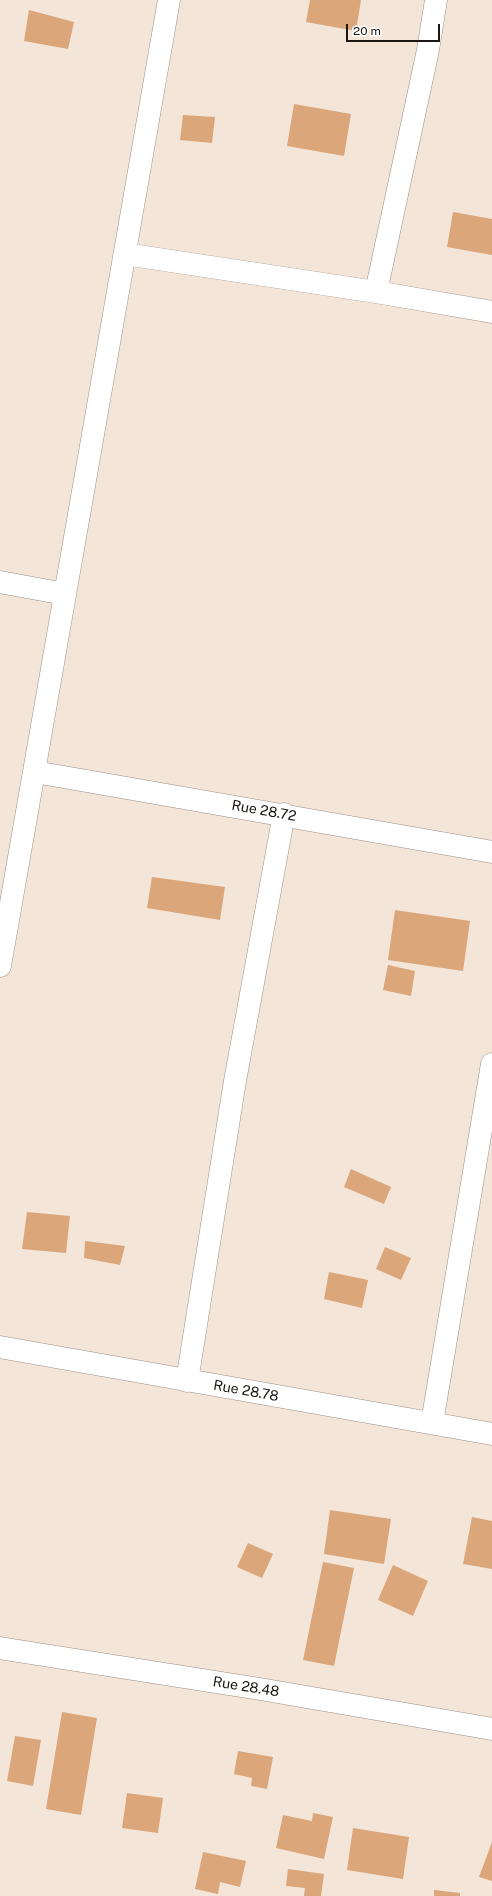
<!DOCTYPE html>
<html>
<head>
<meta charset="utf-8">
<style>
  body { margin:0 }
  #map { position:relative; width:492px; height:1896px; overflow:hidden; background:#f4e5d9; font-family:"Public Sans",sans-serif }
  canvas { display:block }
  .scale { position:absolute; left:346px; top:24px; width:94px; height:18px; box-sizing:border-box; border:2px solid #1c1713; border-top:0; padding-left:5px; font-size:12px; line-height:14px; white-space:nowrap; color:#1c1713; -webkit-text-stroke:3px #fff; paint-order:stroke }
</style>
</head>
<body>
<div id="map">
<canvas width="492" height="1896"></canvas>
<div class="scale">20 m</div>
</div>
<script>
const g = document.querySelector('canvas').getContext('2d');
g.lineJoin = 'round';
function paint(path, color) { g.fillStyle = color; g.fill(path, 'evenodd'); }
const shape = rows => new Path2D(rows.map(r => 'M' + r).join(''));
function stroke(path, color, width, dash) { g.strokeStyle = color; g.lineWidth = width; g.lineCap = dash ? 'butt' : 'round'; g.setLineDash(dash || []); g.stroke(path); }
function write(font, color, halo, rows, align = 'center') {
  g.font = font + ' "Public Sans",sans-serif'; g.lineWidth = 3; g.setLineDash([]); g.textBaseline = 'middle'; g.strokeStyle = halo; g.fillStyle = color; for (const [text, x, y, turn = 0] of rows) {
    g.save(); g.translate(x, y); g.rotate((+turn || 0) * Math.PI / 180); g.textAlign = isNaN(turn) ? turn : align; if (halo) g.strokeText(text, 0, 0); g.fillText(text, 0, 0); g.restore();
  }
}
const building = shape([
  [310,0,361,0,356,31,306,22],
  [29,10,74,22,68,49,24,41],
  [294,104,351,114,344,156,287,146],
  [183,115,215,117,212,143,180,140],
  [453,212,492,219,492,255,447,247],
  [152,877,225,887,220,920,147,908],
  [395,910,470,921,463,971,388,960],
  [388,965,415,971,411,996,383,990],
  [351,1169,391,1187,384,1204,344,1187],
  [27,1212,70,1216,66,1253,22,1249],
  [85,1241,125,1246,120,1265,84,1258],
  [385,1247,411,1258,401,1280,376,1269],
  [329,1272,368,1280,362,1308,324,1299],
  [330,1510,391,1519,384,1564,324,1554],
  [472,1517,492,1521,492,1569,463,1564],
  [248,1543,273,1554,262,1578,237,1567],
  [323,1562,354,1568,334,1666,303,1660],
  [393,1565,428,1581,413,1616,378,1600],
  [62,1712,97,1718,81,1815,46,1809],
  [15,1736,41,1740,33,1786,7,1781],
  [238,1751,273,1757,267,1789,251,1786,252,1778,234,1774],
  [127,1793,163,1798,158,1833,122,1828],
  [313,1813,333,1817,324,1859,276,1848,283,1815,312,1821],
  [353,1828,409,1837,403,1879,347,1870],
  [492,1842,492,1881,479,1877],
  [203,1852,246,1861,240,1887,220,1882,218,1894,195,1889],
  [288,1869,324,1874,321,1896,304,1896,305,1888,286,1886],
  [434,1890,460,1893,460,1896,434,1896]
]);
const minor = shape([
  [125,254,376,292,492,312],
  [376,292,428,50,436,0],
  [0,582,65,594],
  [35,772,492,852],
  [0,966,169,0],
  [0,1347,492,1434],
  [187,1381,235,1081,284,814],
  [432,1423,492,1064],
  [0,1648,260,1689,492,1729]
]);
const streetNames = [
  ["Rue 28.72",264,811,10],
  ["Rue 28.78",246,1391,10],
  ["Rue 28.48",246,1687,9]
];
paint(building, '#dba679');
stroke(minor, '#9c8e83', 23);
stroke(minor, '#fff', 22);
write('14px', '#1c1713', '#fff', streetNames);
</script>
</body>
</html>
